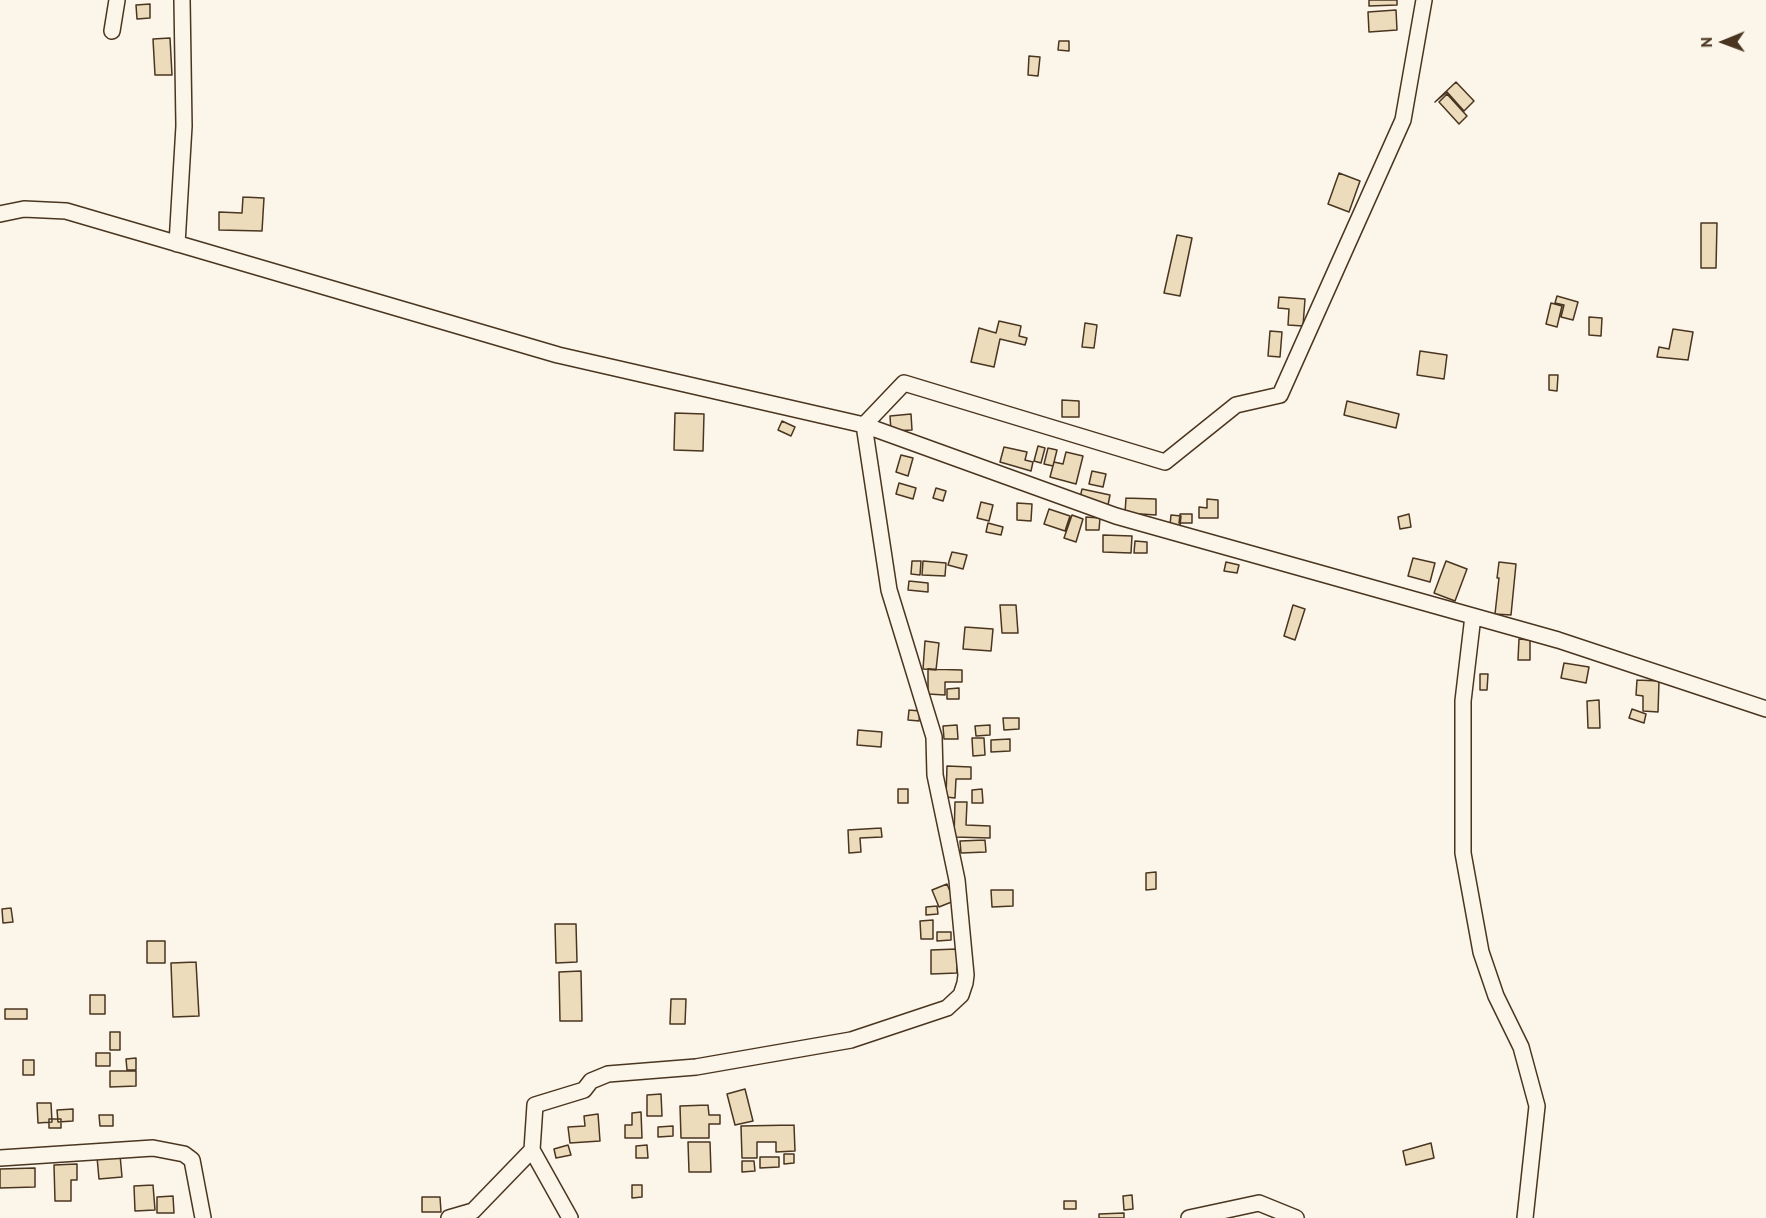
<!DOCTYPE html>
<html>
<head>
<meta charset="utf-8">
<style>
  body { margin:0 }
  #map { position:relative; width:1766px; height:1218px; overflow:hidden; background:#fbf6e9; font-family:"PT Sans",sans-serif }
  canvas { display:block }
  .north { position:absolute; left:1694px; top:12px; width:60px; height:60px; -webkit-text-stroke:4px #fbf6e9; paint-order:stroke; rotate:269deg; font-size:16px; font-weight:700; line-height:24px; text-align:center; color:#4a3520 }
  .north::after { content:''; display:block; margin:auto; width:21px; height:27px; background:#4a3520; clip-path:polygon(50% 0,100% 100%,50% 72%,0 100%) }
</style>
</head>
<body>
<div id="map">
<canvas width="1766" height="1218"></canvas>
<div class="north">N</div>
</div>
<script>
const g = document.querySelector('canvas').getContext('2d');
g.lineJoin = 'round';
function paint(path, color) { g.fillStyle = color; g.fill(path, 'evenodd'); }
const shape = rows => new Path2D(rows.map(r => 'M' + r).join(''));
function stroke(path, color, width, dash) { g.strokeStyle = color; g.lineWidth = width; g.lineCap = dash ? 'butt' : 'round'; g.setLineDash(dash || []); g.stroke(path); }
const building = shape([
  [1369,0,1397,0,1397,5,1369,6,1369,0],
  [150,4,150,18,137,19,136,5,150,4],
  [1396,10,1397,30,1369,32,1368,12,1396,10],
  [170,38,172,75,155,75,153,39,170,38],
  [1059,41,1069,41,1069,51,1058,50,1059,41],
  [1029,56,1040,57,1038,76,1028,75,1029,56],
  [1456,82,1474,101,1464,111,1447,92,1435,102,1456,82],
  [1447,94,1467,116,1459,124,1439,102,1447,94],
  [1339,173,1360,181,1349,212,1328,204,1339,173],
  [243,197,264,198,262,231,219,230,219,212,242,213,243,197],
  [1701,223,1717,223,1716,268,1701,268,1701,223],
  [1177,235,1192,238,1180,296,1164,293,1177,235],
  [1557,296,1578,302,1573,320,1561,317,1564,305,1555,303,1557,296],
  [1279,297,1305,299,1303,326,1288,325,1289,309,1278,308,1279,297],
  [1551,303,1562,306,1557,327,1546,324,1551,303],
  [1589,317,1602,318,1601,336,1589,335,1589,317],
  [999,321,1021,326,1019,336,1027,338,1025,345,1000,339,994,367,971,362,979,328,996,333,999,321],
  [1085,323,1097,325,1094,348,1082,347,1085,323],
  [1673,329,1693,332,1688,360,1657,357,1659,347,1669,349,1673,329],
  [1270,331,1282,332,1280,357,1268,356,1270,331],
  [1420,351,1447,355,1444,379,1417,375,1420,351],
  [1549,375,1558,375,1557,391,1549,390,1549,375],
  [1062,400,1079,401,1079,417,1062,417,1062,400],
  [1347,401,1399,414,1396,428,1344,415,1347,401],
  [675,413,704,414,703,451,674,450,675,413],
  [911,414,912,430,891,431,890,416,911,414],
  [782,421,795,427,791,436,778,430,782,421],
  [1038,446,1045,448,1041,463,1034,461,1038,446],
  [1004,447,1027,452,1025,460,1033,462,1031,471,1000,462,1004,447],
  [1048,448,1057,450,1053,466,1044,464,1048,448],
  [1066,452,1083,456,1076,484,1050,477,1054,462,1063,464,1066,452],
  [901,455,913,458,908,476,896,472,901,455],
  [1092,471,1106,474,1103,487,1089,484,1092,471],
  [899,483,916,488,913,499,896,494,899,483],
  [936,488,946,491,943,501,933,498,936,488],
  [1082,489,1110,495,1108,505,1080,498,1082,489],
  [1126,498,1156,499,1156,515,1125,513,1126,498],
  [1207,499,1218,500,1218,518,1199,518,1199,507,1207,508,1207,499],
  [981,502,993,505,989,521,977,518,981,502],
  [1017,503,1032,504,1031,521,1017,520,1017,503],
  [1049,509,1070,516,1065,531,1044,524,1049,509],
  [1180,514,1192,514,1192,523,1179,523,1180,514],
  [1409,514,1411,527,1400,529,1398,517,1409,514],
  [1072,515,1083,519,1076,542,1064,538,1072,515],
  [1171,515,1181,516,1180,526,1170,525,1171,515],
  [1086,517,1100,518,1099,530,1086,530,1086,517],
  [988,523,1003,527,1001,535,986,532,988,523],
  [1103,535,1132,536,1131,553,1103,552,1103,535],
  [1135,541,1147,542,1147,553,1134,553,1135,541],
  [952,552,967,555,963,569,948,565,952,552],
  [1413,558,1435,563,1430,582,1408,576,1413,558],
  [912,561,921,561,920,575,911,574,912,561],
  [923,561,946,563,945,576,922,575,923,561],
  [1446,561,1467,569,1455,601,1434,593,1446,561],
  [1226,562,1239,565,1237,573,1224,571,1226,562],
  [1499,562,1516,564,1511,615,1495,614,1499,578,1497,578,1499,562],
  [909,581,928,583,928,592,908,590,909,581],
  [1000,605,1016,605,1018,633,1002,633,1000,605],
  [1293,605,1305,609,1295,640,1284,636,1293,605],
  [965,627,993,629,991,651,963,649,965,627],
  [1519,639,1530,640,1530,660,1518,660,1519,639],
  [925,641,939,643,936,670,923,669,925,641],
  [1564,663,1589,667,1586,683,1561,678,1564,663],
  [928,669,962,670,962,682,945,682,945,695,928,694,928,669],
  [1480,674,1488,674,1487,690,1480,690,1480,674],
  [1637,680,1659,681,1658,712,1643,711,1643,696,1636,695,1637,680],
  [959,688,959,699,947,699,947,689,959,688],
  [1599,700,1600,728,1588,728,1587,701,1599,700],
  [1632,709,1646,714,1644,723,1629,718,1632,709],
  [909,710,920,711,919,721,908,720,909,710],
  [1003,718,1019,718,1019,729,1004,730,1003,718],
  [957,725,958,739,944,739,943,726,957,725],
  [990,725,990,735,976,736,975,726,990,725],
  [858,730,882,732,881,747,857,745,858,730],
  [972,738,984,738,985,755,973,756,972,738],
  [1010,739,1010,751,991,752,991,740,1010,739],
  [947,766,971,767,971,779,956,779,955,798,946,797,947,766],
  [898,789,908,789,908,803,898,803,898,789],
  [982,789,983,803,972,803,972,790,982,789],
  [955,802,967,802,966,825,990,826,990,838,954,837,955,802],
  [881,828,882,837,860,838,861,852,849,853,848,830,881,828],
  [985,840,986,852,961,853,960,841,985,840],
  [1156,872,1156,889,1146,890,1146,873,1156,872],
  [947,884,954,901,939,907,932,890,947,884],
  [991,890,1013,890,1013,906,992,907,991,890],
  [937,906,938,914,926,915,926,907,937,906],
  [11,908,13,922,3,923,2,909,11,908],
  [933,920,933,939,921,939,920,921,933,920],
  [555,924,576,924,577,962,556,963,555,924],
  [937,932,951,932,951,940,937,941,937,932],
  [147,941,165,941,165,963,147,963,147,941],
  [957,949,957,973,931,974,931,950,957,949],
  [196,962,199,1016,173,1017,171,963,196,962],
  [581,971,582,1021,560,1021,559,972,581,971],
  [90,995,105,995,105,1014,90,1014,90,995],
  [671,999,686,999,685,1024,670,1024,671,999],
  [5,1009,27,1009,27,1019,5,1019,5,1009],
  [110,1032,120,1032,120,1050,110,1050,110,1032],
  [96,1053,110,1053,110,1066,96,1066,96,1053],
  [136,1058,136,1070,127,1070,126,1059,136,1058],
  [23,1060,34,1060,34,1075,23,1075,23,1060],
  [110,1071,136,1071,136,1086,110,1087,110,1071],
  [745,1089,753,1121,735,1125,727,1094,745,1089],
  [661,1094,662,1116,647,1116,647,1095,661,1094],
  [37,1103,51,1103,52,1122,38,1123,37,1103],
  [708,1105,709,1115,720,1115,720,1124,709,1124,709,1138,681,1138,680,1106,708,1105],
  [73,1109,73,1121,58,1122,57,1110,73,1109],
  [641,1112,642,1138,625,1138,625,1125,632,1125,632,1113,641,1112],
  [598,1114,600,1141,570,1143,568,1127,585,1126,584,1116,598,1114],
  [99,1115,113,1115,113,1126,100,1126,99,1115],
  [49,1119,61,1119,61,1128,49,1128,49,1119],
  [794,1125,795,1151,776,1152,776,1142,757,1142,757,1158,742,1158,741,1126,794,1125],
  [673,1126,673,1136,658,1137,658,1127,673,1126],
  [688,1142,710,1142,711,1172,689,1172,688,1142],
  [1431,1143,1434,1158,1406,1165,1403,1151,1431,1143],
  [568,1145,571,1155,556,1158,554,1149,568,1145],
  [647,1145,648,1158,636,1158,636,1146,647,1145],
  [784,1154,794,1154,794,1163,784,1164,784,1154],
  [120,1155,122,1177,99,1179,97,1157,120,1155],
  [760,1157,779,1157,779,1167,760,1168,760,1157],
  [742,1161,754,1161,755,1171,742,1172,742,1161],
  [77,1164,77,1180,71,1180,71,1201,55,1201,54,1165,77,1164],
  [35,1168,35,1187,0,1188,0,1169,35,1168],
  [153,1185,155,1210,135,1211,134,1186,153,1185],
  [632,1185,642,1185,642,1197,632,1198,632,1185],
  [1132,1195,1133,1209,1124,1210,1123,1196,1132,1195],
  [173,1196,174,1213,157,1213,157,1197,173,1196],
  [422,1197,440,1197,441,1212,422,1212,422,1197],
  [1064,1201,1076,1201,1076,1209,1064,1209,1064,1201],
  [1124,1213,1124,1218,1099,1218,1099,1214,1124,1213]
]);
const street = shape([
  [112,31,117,0],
  [0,214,24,209,66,211,558,355,864,425,1116,516,1558,640,1766,709],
  [177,244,184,126,182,0],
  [1473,616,1463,701,1463,853,1481,952,1496,996,1521,1047,1537,1106,1525,1218],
  [532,1150,570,1218],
  [0,1158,153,1148,184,1154,192,1160,203,1218],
  [449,1218,473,1211,532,1150,535,1105,584,1090,591,1081,608,1074,696,1067,851,1040,947,1008,961,995,965,983,966,975,957,880,935,775,934,737,889,590,864,425,904,383,1165,462,1236,405,1280,395,1403,120,1424,0],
  [1189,1218,1259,1203,1296,1218]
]);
paint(building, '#ecdcbc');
stroke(building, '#4a3520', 1.5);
stroke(street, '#4a3520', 18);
stroke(street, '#fbf6e9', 15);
</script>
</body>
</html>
